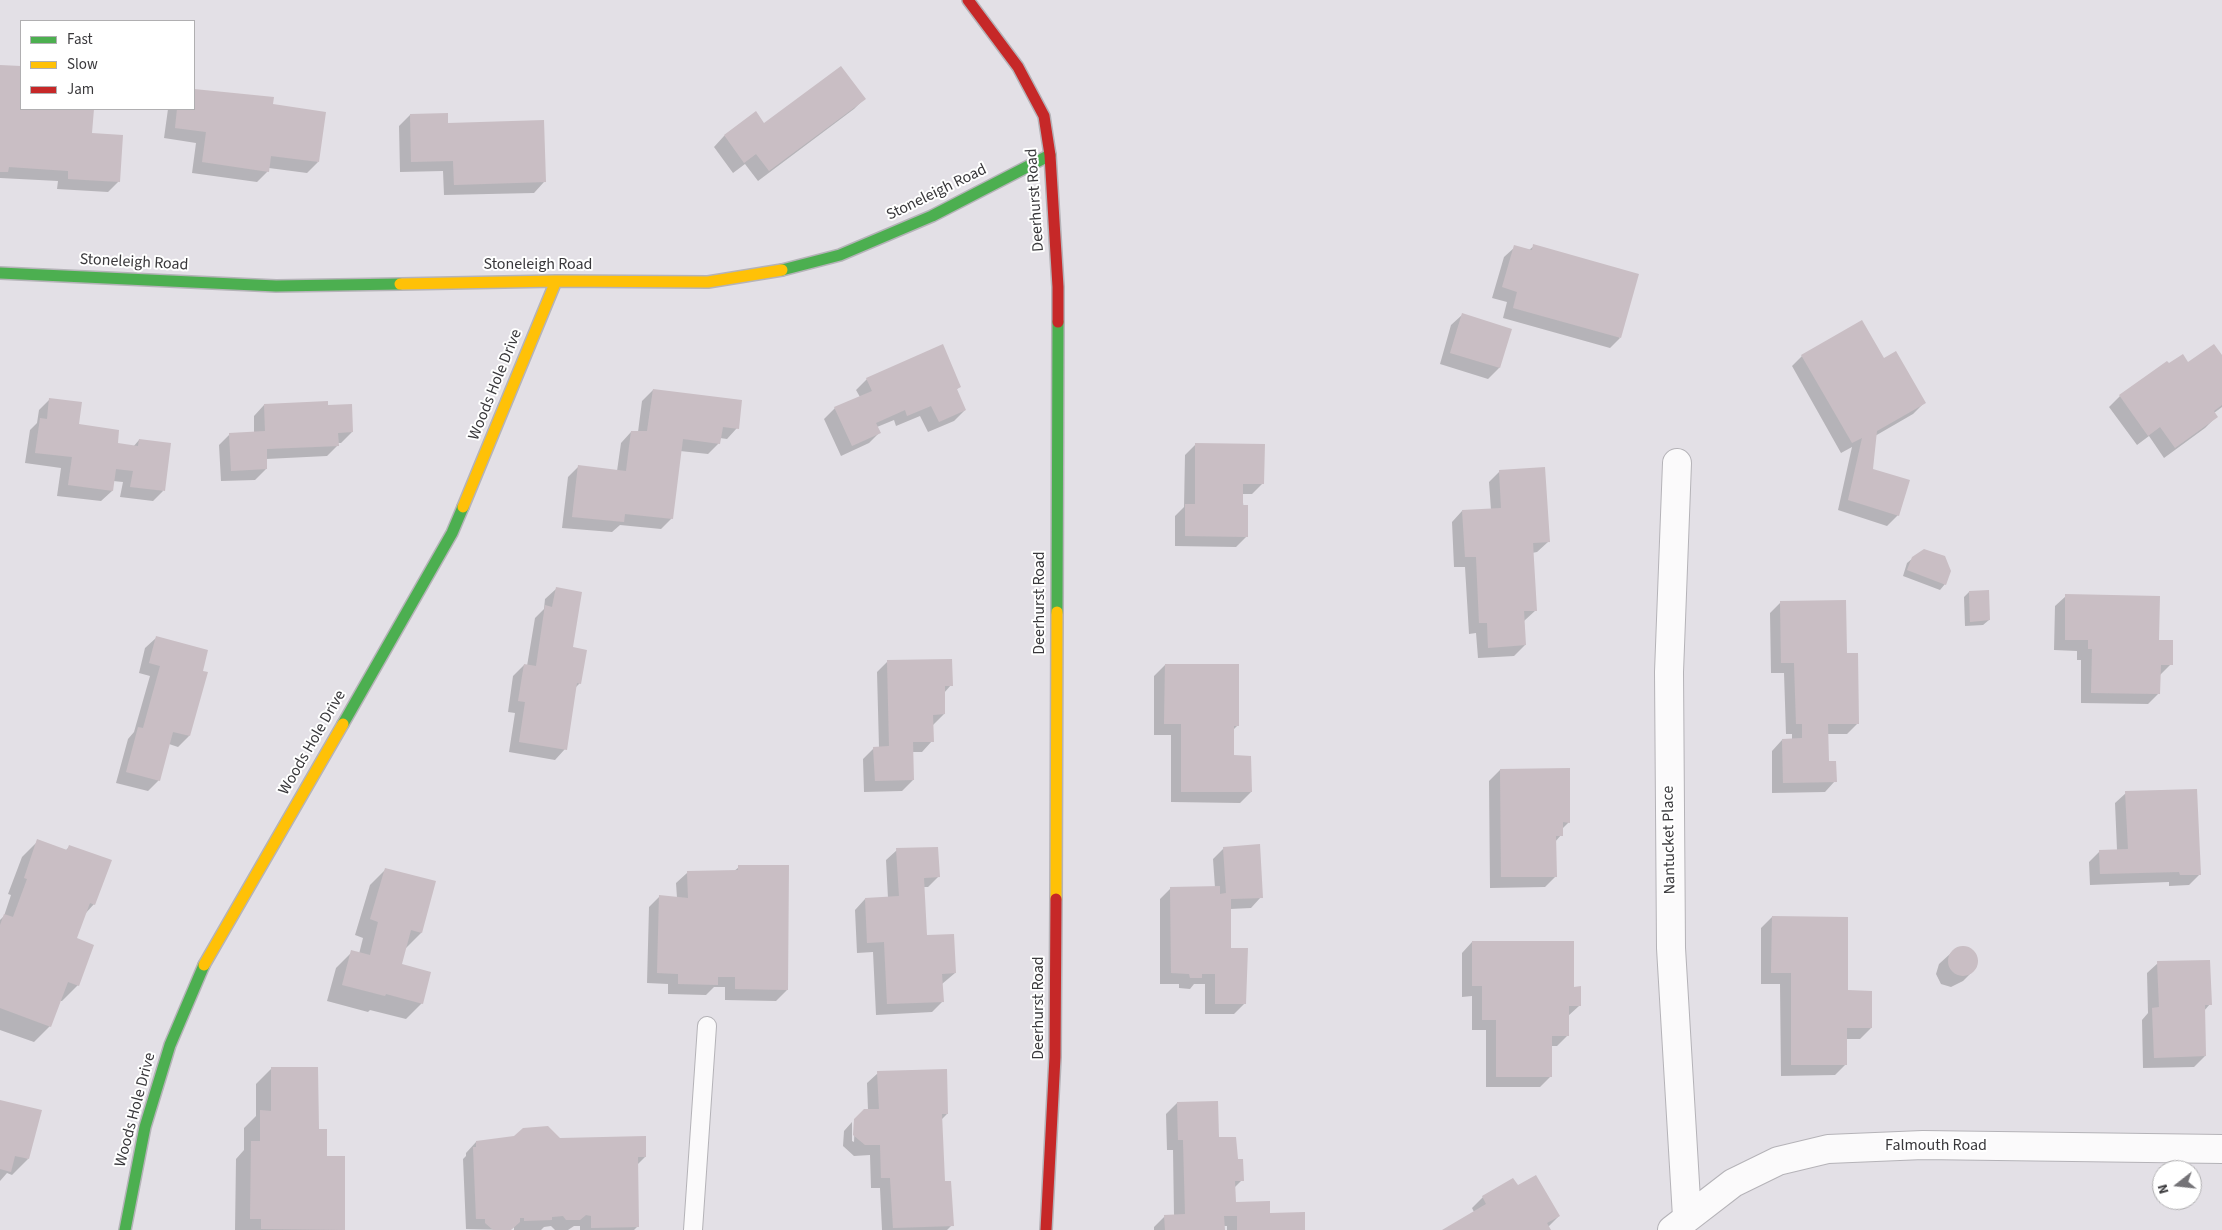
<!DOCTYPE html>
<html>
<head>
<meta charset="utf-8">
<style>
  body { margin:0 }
  #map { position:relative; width:2222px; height:1230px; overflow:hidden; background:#e3e0e6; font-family:"Source Sans 3",sans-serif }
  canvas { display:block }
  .legend { position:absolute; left:20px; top:20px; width:175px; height:90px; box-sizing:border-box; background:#fff; border:1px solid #b0afb1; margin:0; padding:6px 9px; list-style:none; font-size:15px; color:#39383b }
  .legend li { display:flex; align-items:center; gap:10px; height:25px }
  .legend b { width:25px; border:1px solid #b0afb1 }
  .north { position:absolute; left:2152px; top:1160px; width:50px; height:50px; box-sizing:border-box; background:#fff; border:1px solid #b0afb1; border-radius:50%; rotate:254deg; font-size:14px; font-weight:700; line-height:20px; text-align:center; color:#39383b }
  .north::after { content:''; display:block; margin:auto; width:18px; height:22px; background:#747377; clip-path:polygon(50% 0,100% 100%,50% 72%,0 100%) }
</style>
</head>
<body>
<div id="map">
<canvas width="2222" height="1230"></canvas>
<ul class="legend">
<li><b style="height:6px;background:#4caf50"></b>Fast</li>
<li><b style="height:6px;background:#ffc107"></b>Slow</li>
<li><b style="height:6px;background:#c62828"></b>Jam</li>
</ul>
<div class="north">N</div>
</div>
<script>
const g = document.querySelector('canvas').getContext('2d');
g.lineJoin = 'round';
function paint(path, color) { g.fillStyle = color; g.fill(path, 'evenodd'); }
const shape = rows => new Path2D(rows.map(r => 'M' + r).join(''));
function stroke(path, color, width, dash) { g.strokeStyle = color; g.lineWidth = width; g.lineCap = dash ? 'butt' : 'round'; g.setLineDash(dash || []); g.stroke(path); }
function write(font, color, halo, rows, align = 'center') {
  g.font = font + ' "Source Sans 3",sans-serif'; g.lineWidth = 4; g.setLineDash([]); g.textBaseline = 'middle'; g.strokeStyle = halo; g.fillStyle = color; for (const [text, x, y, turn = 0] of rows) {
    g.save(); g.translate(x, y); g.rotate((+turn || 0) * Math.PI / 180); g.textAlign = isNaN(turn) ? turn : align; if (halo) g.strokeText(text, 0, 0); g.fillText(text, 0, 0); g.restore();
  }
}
const shadow = shape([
  [0,66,21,67,21,109,92,109,91,134,119,181,108,192,57,189,58,181,0,178],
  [194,90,272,98,271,105,318,162,307,173,269,168,268,171,257,182,192,173,196,143,164,138,168,109,194,109],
  [865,98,854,109,758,181,745,164,733,173,714,147,724,136,755,113,764,124],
  [410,115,447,125,544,182,534,193,444,195,443,171,400,172,399,126],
  [1534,246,1620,338,1610,348,1503,318,1507,302,1492,298,1504,257,1515,247,1529,250],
  [1462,315,1510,330,1499,368,1488,379,1440,364,1451,325],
  [1802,356,1883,359,1924,403,1913,414,1875,436,1872,470,1898,515,1887,526,1838,510,1852,447,1841,453,1792,366],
  [2222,357,2222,407,2214,413,2216,417,2205,428,2164,458,2149,436,2137,445,2109,407,2120,396,2167,363,2169,365,2188,364],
  [867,379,959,387,956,390,965,410,954,421,928,432,920,416,896,426,894,420,877,427,879,433,869,443,841,456,824,419,835,408,860,397,856,390],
  [653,390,737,428,727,439,720,438,719,443,708,454,680,451,672,518,661,529,620,525,612,532,562,528,568,477,579,466,617,471,621,443,631,432,638,432,642,401],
  [50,399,77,425,117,445,133,447,139,440,163,491,153,501,120,497,123,482,113,481,112,491,101,501,57,496,61,468,25,463,30,430,37,423,39,410],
  [264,405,327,406,352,432,341,443,338,443,338,445,327,456,266,459,266,469,255,480,221,481,219,445,230,434,254,433,254,416],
  [1196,444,1263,483,1252,494,1242,494,1247,536,1236,547,1175,546,1175,516,1184,507,1185,455],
  [1500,471,1548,542,1537,552,1532,553,1536,610,1524,621,1525,645,1514,656,1478,658,1476,633,1469,634,1465,567,1454,567,1452,522,1462,511,1491,510,1489,482],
  [1913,558,1945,584,1940,590,1903,576,1907,563],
  [556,589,580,683,575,688,565,749,555,760,509,752,515,713,508,712,513,676,524,665,527,666,535,618,544,609,545,599],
  [1969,592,1989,620,1983,625,1965,626,1964,597],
  [2066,596,2157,641,2171,664,2160,675,2159,693,2148,704,2081,703,2081,660,2077,660,2077,651,2054,650,2055,606],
  [1781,602,1846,654,1858,723,1847,734,1827,734,1828,762,1835,781,1825,792,1772,793,1772,751,1782,740,1792,740,1792,734,1786,734,1784,673,1771,673,1770,613],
  [156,638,201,672,206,673,189,736,178,747,169,744,159,780,148,791,116,783,128,739,134,732,150,676,139,673,145,648],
  [887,662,951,685,944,693,944,714,933,725,932,741,922,752,912,752,913,780,902,791,864,792,863,759,874,748,879,748,877,672],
  [1165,665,1238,725,1233,730,1233,756,1251,792,1240,803,1171,802,1171,735,1154,735,1154,676],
  [1500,770,1569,822,1561,830,1561,835,1555,842,1556,876,1545,887,1490,888,1489,781],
  [2126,793,2200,874,2189,885,2169,886,2169,882,2090,885,2089,862,2100,851,2117,850,2115,803],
  [38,841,65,851,70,846,94,904,85,914,76,939,78,985,62,1001,60,1001,50,1026,34,1042,0,1030,0,920,4,916,11,895,8,894,22,857],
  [1224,848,1261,897,1251,908,1230,909,1230,950,1245,1003,1234,1014,1205,1014,1205,984,1194,984,1190,989,1179,988,1179,984,1160,984,1160,899,1171,888,1215,888,1213,859],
  [897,850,939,876,928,887,923,887,926,937,955,973,942,984,943,1001,932,1012,876,1015,873,952,857,953,855,910,865,899,888,898,886,860],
  [739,867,787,990,776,1001,725,1000,725,987,714,987,706,995,668,994,668,984,647,983,649,907,660,896,677,898,676,883,687,873,733,872],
  [386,869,435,882,421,933,405,949,400,965,422,1003,406,1019,370,1010,368,1012,327,1001,336,968,352,952,359,954,363,938,355,935,370,885],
  [1772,917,1847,992,1871,1028,1860,1039,1846,1039,1846,1064,1835,1075,1781,1076,1780,984,1761,984,1761,928],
  [1472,942,1579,1006,1568,1016,1568,1035,1557,1046,1551,1046,1551,1076,1540,1087,1486,1087,1486,1030,1472,1030,1472,996,1462,997,1462,953],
  [1962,947,1972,950,1978,961,1974,970,1963,981,1951,987,1941,984,1936,974,1939,964,1951,953],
  [2158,963,2210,1004,2204,1011,2205,1056,2194,1067,2143,1068,2142,1020,2148,1013,2147,973],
  [272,1068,317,1130,343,1230,235,1230,236,1159,244,1150,244,1128,256,1116,256,1084],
  [878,1073,947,1114,941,1120,944,1183,952,1225,947,1230,882,1230,880,1188,871,1188,870,1155,854,1156,843,1146,844,1131,852,1122,852,1141,854,1142,855,1120,868,1110,867,1083],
  [0,1101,28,1159,12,1175,7,1173,0,1181],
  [1177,1103,1218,1138,1236,1161,1242,1180,1234,1188,1234,1203,1269,1214,1304,1230,1227,1230,1227,1226,1223,1226,1223,1230,1154,1230,1154,1227,1165,1216,1174,1216,1173,1150,1167,1150,1166,1114],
  [559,1140,645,1157,637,1165,638,1226,634,1230,580,1230,580,1226,574,1226,568,1230,555,1230,551,1226,544,1227,541,1230,514,1230,514,1227,510,1230,466,1229,463,1159,466,1156,466,1153,476,1142],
  [1517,1187,1559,1216,1548,1227,1549,1230,1444,1230,1474,1212,1472,1208,1483,1197]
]);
const building = shape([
  [0,65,21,66,21,109,94,109,92,133,123,135,120,182,68,179,68,171,9,167,8,172,0,172],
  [841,66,866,99,769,171,756,154,744,163,724,135,756,111,764,123],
  [194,89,274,97,273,104,326,112,319,162,271,156,269,172,202,162,206,132,175,128,177,109,194,109],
  [448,113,448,123,544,120,546,182,454,185,453,161,411,162,410,114],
  [1533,244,1639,274,1621,338,1513,308,1517,292,1502,287,1514,245,1532,250],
  [1462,313,1512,329,1500,368,1450,353],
  [1862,320,1884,358,1896,351,1926,403,1877,431,1873,469,1910,480,1899,516,1848,500,1862,438,1852,443,1801,355],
  [943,344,961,387,957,389,966,410,939,422,931,406,907,416,905,410,876,423,881,433,852,446,834,407,872,391,866,378],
  [2214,344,2222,355,2222,405,2214,411,2218,417,2175,448,2160,427,2148,436,2119,395,2167,361,2169,363,2183,354,2188,362],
  [653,389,742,400,739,429,723,427,720,444,683,439,673,519,625,514,624,522,572,517,578,465,626,471,631,431,647,431],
  [49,398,82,402,79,424,119,430,118,443,138,446,139,439,171,443,165,491,130,487,133,471,116,469,113,491,68,485,72,457,35,453,40,418,47,419],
  [328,401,328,405,352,404,353,432,338,433,339,446,267,449,267,469,231,471,229,433,265,431,264,404],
  [1195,443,1265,444,1264,484,1243,484,1243,505,1248,505,1248,537,1185,536,1185,504,1195,504],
  [1545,467,1550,542,1533,543,1537,611,1524,611,1526,645,1488,648,1487,623,1479,623,1476,557,1465,557,1462,510,1501,508,1499,470],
  [1924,549,1945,556,1951,571,1946,585,1907,570,1912,557],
  [556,587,582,592,573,647,587,650,581,684,577,683,567,750,519,742,525,702,518,701,524,664,536,666,545,605,552,607],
  [1989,590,1990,620,1970,622,1969,591],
  [2065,594,2160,596,2159,640,2173,640,2173,665,2161,665,2160,694,2091,693,2092,649,2088,649,2088,640,2065,640],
  [1846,600,1847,653,1858,653,1859,724,1828,724,1829,761,1836,761,1837,782,1783,783,1782,739,1802,738,1802,724,1796,724,1794,663,1781,663,1780,601],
  [156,636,208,650,203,671,208,672,190,736,173,732,160,781,126,772,138,727,143,728,160,666,149,663],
  [952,659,953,686,945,686,945,714,933,715,934,742,913,742,914,780,875,781,873,747,889,746,887,660],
  [1165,664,1239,664,1239,726,1234,726,1234,755,1251,756,1252,792,1181,792,1181,724,1164,724],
  [1570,768,1570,823,1563,822,1563,836,1556,836,1557,877,1501,877,1500,769],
  [2197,789,2201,875,2180,875,2179,872,2100,874,2099,850,2128,849,2125,791],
  [37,839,67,850,69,845,112,860,95,905,90,903,77,938,94,945,79,986,68,982,51,1027,0,1008,0,925,4,914,13,917,27,879,24,878],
  [1260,844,1263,898,1231,899,1231,948,1248,948,1246,1004,1215,1004,1215,974,1202,974,1202,978,1190,978,1189,974,1171,973,1170,887,1220,886,1220,894,1226,893,1223,847],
  [938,847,940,877,924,878,927,935,954,934,956,973,942,974,944,1002,887,1004,884,942,867,943,865,898,899,896,896,848],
  [738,865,789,865,788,990,735,989,735,977,718,977,718,985,678,984,678,974,657,973,659,895,688,898,687,871,738,870],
  [385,868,436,881,422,933,411,930,402,964,431,972,423,1004,386,994,385,996,342,985,351,950,370,955,378,922,370,919],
  [1772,916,1848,917,1848,990,1872,991,1872,1028,1847,1028,1847,1065,1791,1065,1791,973,1771,973],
  [1472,941,1574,941,1574,987,1581,986,1581,1006,1569,1006,1569,1036,1552,1036,1552,1077,1496,1077,1496,1020,1482,1020,1482,986,1472,986],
  '1948 961a15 15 0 1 1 30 0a15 15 0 1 1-30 0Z',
  [2210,960,2212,1005,2205,1005,2206,1056,2154,1058,2152,1008,2159,1007,2157,961],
  [271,1067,318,1067,319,1129,327,1129,327,1156,345,1156,345,1230,261,1229,261,1219,250,1219,251,1141,260,1141,260,1110,271,1111],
  [947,1069,948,1114,942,1114,945,1181,951,1181,954,1226,893,1228,890,1178,881,1178,880,1145,865,1145,853,1135,854,1119,864,1109,879,1109,877,1071],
  [0,1100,42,1110,29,1159,15,1156,11,1172,0,1169],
  [1218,1101,1219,1137,1236,1137,1238,1159,1243,1159,1244,1181,1235,1181,1236,1202,1270,1201,1270,1213,1305,1212,1305,1230,1237,1230,1237,1216,1224,1216,1225,1230,1165,1230,1164,1215,1185,1214,1183,1140,1178,1140,1177,1102],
  [548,1126,560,1138,646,1136,646,1157,638,1157,639,1227,591,1228,591,1216,586,1215,580,1220,566,1220,563,1216,552,1217,552,1220,524,1221,524,1218,520,1218,520,1222,511,1230,493,1230,485,1223,485,1219,476,1219,473,1147,476,1147,476,1141,514,1136,523,1128],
  [1536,1175,1560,1216,1547,1223,1551,1230,1442,1230,1486,1204,1482,1196,1513,1178,1518,1185]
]);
const lane = shape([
  [693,1230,707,1026]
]);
const street = shape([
  [1677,463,1669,672,1671,948,1687,1217],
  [1672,1230,1733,1183,1778,1161,1828,1149,1923,1145,2222,1149]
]);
const fast = shape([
  [782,270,840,255,932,216,1050,155],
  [0,273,276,286,400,284],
  [1057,612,1058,322],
  [343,724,452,533,463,507],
  [125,1230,145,1127,170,1045,204,965]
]);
const slow = shape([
  [400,284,556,281,708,282,782,270],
  [463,507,556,281],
  [1056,899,1057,612],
  [204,965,343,724]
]);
const jam = shape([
  [968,0,1018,67,1044,116,1050,155,1058,287,1058,322],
  [1046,1230,1055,1057,1056,899]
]);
const streetNames = [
  ["Stoneleigh Road",937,193,-26],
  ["Deerhurst Road",1036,200,-94],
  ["Stoneleigh Road",134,263,3],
  ["Stoneleigh Road",538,265],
  ["Woods Hole Drive",496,385,-68],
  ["Deerhurst Road",1040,603,-90],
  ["Woods Hole Drive",313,743,-60],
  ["Nantucket Place",1670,840,-91],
  ["Deerhurst Road",1039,1008,-90],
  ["Woods Hole Drive",136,1110,-75],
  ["Falmouth Road",1936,1146]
];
paint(shadow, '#0003');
paint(building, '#c9bec4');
stroke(lane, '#b5b3b8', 20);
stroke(street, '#b5b3b8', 30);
stroke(fast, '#b5b3b8', 14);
stroke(slow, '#b5b3b8', 14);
stroke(jam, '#b5b3b8', 14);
stroke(lane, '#fbfafb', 18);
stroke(street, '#fbfafb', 28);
stroke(fast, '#4caf50', 11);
stroke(slow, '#ffc107', 11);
stroke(jam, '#c62828', 11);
write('16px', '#39383b', '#fff', streetNames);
</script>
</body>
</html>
